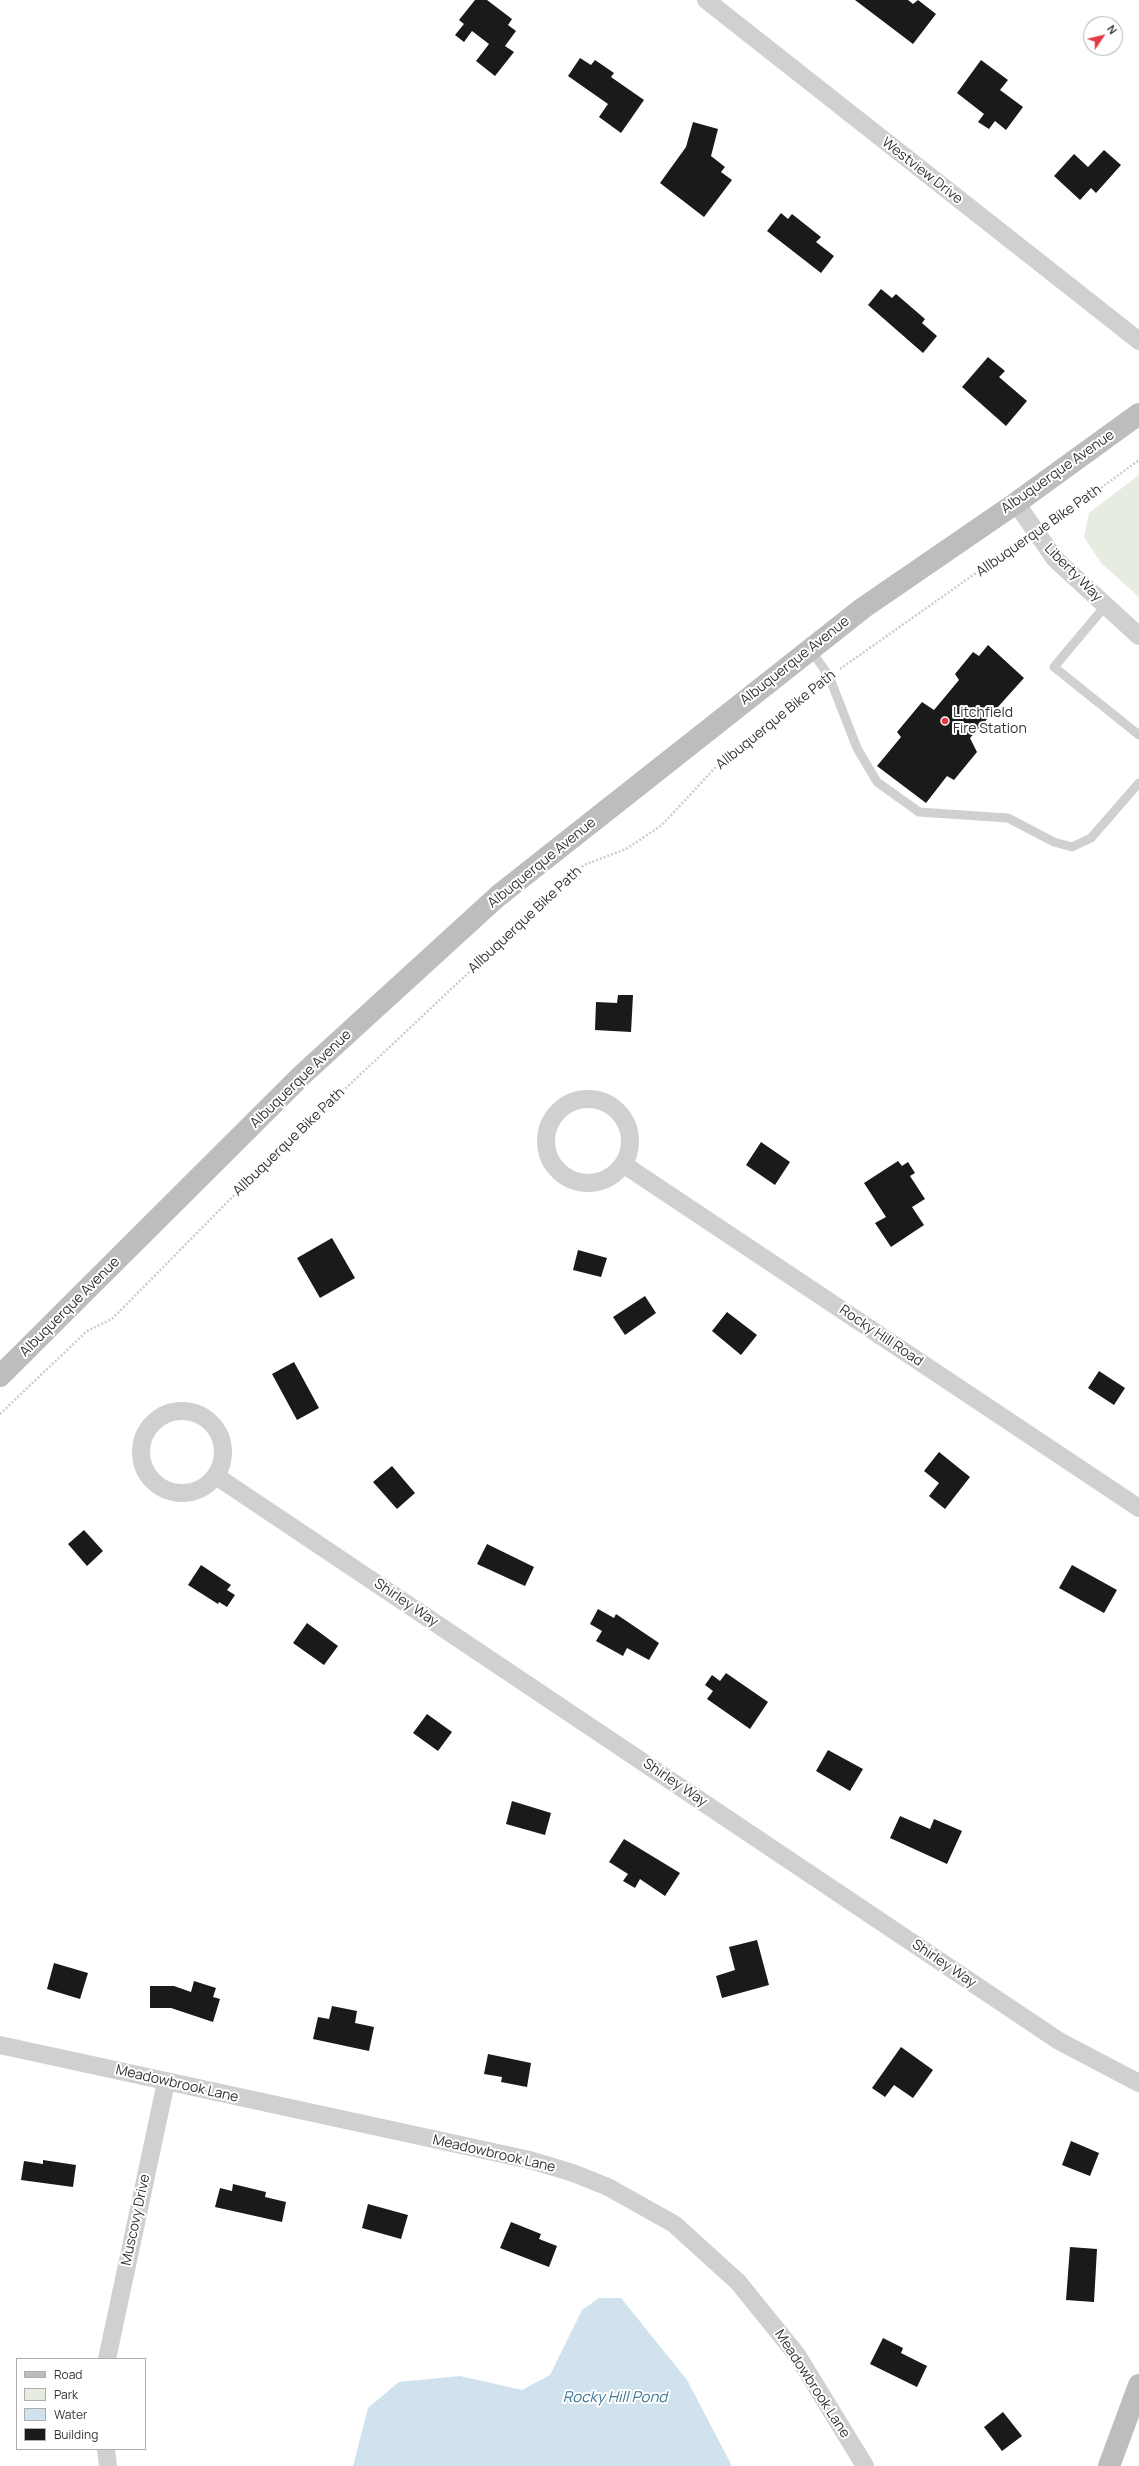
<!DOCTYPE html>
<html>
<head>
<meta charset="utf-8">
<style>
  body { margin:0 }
  #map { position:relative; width:1139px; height:2466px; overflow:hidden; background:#fff; font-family:Manrope,sans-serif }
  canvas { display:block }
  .legend { position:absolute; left:16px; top:2358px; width:130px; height:92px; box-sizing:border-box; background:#fff; border:1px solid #adadad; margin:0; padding:5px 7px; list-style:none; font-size:12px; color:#333 }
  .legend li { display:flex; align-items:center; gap:8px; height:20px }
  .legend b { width:20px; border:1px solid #adadad }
  .north { position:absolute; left:1083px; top:16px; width:40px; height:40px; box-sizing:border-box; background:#fff; border:1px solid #adadad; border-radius:50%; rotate:55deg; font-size:11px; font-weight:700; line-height:16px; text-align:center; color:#333 }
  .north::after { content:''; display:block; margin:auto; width:14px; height:18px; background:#e63946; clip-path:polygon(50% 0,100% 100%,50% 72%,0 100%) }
</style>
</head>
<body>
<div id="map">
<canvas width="1139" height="2466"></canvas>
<ul class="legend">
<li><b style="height:5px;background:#bdbdbd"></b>Road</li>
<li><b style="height:11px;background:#e6ecdf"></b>Park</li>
<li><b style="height:11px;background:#cfe2ee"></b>Water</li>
<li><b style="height:11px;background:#1a1a1a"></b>Building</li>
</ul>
<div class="north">N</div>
</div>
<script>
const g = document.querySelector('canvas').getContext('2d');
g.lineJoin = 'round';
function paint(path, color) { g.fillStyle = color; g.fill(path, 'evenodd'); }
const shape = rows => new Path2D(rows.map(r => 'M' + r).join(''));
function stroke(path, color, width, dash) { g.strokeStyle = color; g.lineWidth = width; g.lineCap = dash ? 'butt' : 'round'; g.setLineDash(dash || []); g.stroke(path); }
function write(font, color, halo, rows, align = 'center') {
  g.font = font + ' Manrope,sans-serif'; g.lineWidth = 4; g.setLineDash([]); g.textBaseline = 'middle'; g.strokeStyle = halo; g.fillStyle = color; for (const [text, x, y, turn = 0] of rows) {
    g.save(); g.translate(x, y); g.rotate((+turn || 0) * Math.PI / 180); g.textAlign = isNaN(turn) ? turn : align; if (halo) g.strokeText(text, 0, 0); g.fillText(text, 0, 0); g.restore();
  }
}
const green = shape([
  [1139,475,1139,597,1101,563,1084,537,1089,513]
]);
const water = shape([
  [599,2298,621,2298,687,2380,732,2466,353,2466,368,2408,399,2382,460,2376,522,2390,550,2375,582,2310]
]);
const building = shape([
  [475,0,487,0,512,19,508,25,516,31,505,46,514,52,495,76,476,61,489,44,472,31,464,42,455,35,464,24,459,20],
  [855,0,908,0,913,4,918,0,936,14,913,44],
  [580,58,591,65,595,60,614,73,611,77,644,100,621,133,599,117,608,104,568,76],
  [981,60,1008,80,1000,90,1023,107,1006,130,995,121,989,129,978,122,984,114,957,93],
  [693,122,718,129,711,156,725,167,721,172,732,180,704,217,660,183,686,147],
  [1104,150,1121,165,1096,193,1091,188,1080,200,1054,176,1074,154,1088,167],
  [781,213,788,219,792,214,821,237,816,242,834,256,821,273,767,231],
  [881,289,892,298,896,294,925,319,922,323,937,336,923,353,868,305],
  [988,357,1005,371,999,377,1027,401,1006,426,962,387],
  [988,645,1024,678,970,738,977,752,954,780,947,776,926,803,877,766,901,737,897,732,922,702,934,710,959,680,955,674,973,652,979,656],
  [618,995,633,995,631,1032,595,1030,596,1002,617,1003],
  [761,1142,790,1162,775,1185,746,1165],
  [898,1161,902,1166,908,1162,915,1173,910,1176,925,1199,912,1207,924,1225,891,1247,875,1223,886,1217,864,1183],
  [332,1238,355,1278,320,1298,297,1258],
  [578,1250,607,1258,601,1277,573,1270],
  [645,1296,656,1313,625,1335,613,1317],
  [727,1312,757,1335,741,1355,712,1331],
  [294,1362,319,1408,297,1420,272,1374],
  [1099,1371,1125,1388,1114,1405,1088,1388],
  [939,1452,970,1477,945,1509,929,1496,939,1483,924,1471],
  [392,1466,415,1493,397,1509,373,1482],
  [84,1530,103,1551,87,1566,68,1544],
  [487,1544,534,1567,525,1586,477,1564],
  [201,1565,231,1585,227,1590,235,1595,227,1607,219,1602,218,1604,188,1585],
  [1072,1565,1117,1590,1104,1613,1059,1588],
  [598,1609,614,1618,616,1614,659,1643,649,1660,627,1648,623,1656,596,1641,602,1631,590,1624],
  [307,1623,338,1646,324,1665,293,1643],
  [726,1673,768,1702,750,1729,707,1699,713,1691,705,1685,712,1675,720,1681],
  [427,1714,452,1732,438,1751,413,1733],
  [828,1750,863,1769,850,1791,816,1771],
  [512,1801,551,1813,545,1835,506,1824],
  [900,1816,930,1829,934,1819,962,1831,947,1864,890,1838],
  [624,1839,680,1873,665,1896,640,1879,635,1888,623,1881,628,1874,609,1862],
  [757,1940,769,1985,722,1998,716,1976,735,1970,729,1947],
  [54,1963,88,1973,80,1999,47,1989],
  [194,1981,216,1988,213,1997,220,1999,213,2022,171,2008,150,2008,150,1986,174,1986,191,1992],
  [332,2006,357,2011,355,2023,374,2027,369,2051,313,2039,318,2017,329,2019],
  [901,2047,933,2070,913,2098,894,2085,885,2097,872,2088],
  [488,2054,531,2063,527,2087,501,2082,502,2077,484,2074],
  [1071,2141,1099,2153,1090,2176,1062,2165],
  [43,2160,76,2165,73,2187,21,2180,24,2161,43,2164],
  [233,2184,266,2192,265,2197,286,2202,282,2222,215,2207,220,2188,232,2191],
  [368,2204,408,2215,401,2239,362,2228],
  [511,2222,541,2234,539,2239,557,2246,549,2267,500,2248],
  [1070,2247,1097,2249,1094,2302,1066,2300],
  [883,2338,903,2348,901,2353,927,2366,917,2387,870,2364],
  [1003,2412,1022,2436,1002,2451,984,2427]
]);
const path = shape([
  [1051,521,1082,502,1139,460],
  [840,669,1020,542],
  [0,1414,87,1331,112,1319,259,1170,551,895,584,865,626,849,662,825,726,756,818,685]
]);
const lane = shape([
  [1106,605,1054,667,1139,735],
  [810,649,829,676,857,748,877,782,919,812,1008,818,1054,842,1072,847,1091,838,1139,783]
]);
const street = shape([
  [706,0,1139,341],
  [1016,503,1055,559,1139,636],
  '546 1141a42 42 0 1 1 84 0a42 42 0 1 1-84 0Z',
  [623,1164,1139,1508],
  '141 1452a41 41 0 1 1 82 0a41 41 0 1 1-82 0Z',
  [216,1476,1059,2041,1139,2083],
  [0,2045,530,2160,573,2173,608,2187,674,2224,738,2282,797,2355,865,2466],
  [107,2359,166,2082],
  [106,2449,108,2466]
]);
const secondary = shape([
  [0,1376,302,1075,498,896,863,608,1016,503,1139,414],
  [1109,2466,1139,2385]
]);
const markers = [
  [945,721,4,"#e63946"]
];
const streetNames = [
  ["Westview Drive",922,171,38],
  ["Albuquerque Avenue",1058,472,-35],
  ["Allbuquerque Bike Path",1039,531,-35],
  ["Liberty Way",1073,573,45],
  ["Albuquerque Avenue",795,661,-38],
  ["Allbuquerque Bike Path",776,720,-39],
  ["Albuquerque Avenue",542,863,-39],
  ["Allbuquerque Bike Path",525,920,-43],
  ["Albuquerque Avenue",301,1079,-44],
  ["Allbuquerque Bike Path",289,1142,-44],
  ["Albuquerque Avenue",70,1307,-45],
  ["Rocky Hill Road",881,1336,34],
  ["Shirley Way",406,1603,34],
  ["Shirley Way",675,1783,34],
  ["Shirley Way",944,1964,34],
  ["Meadowbrook Lane",177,2084,13],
  ["Meadowbrook Lane",494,2154,13],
  ["Muscovy Drive",136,2220,-78],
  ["Meadowbrook Lane",812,2384,57]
];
const poiNames = [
  ["Litchfield",953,713],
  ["Fire Station",953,729]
];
const waterNames = [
  ["Rocky Hill Pond",615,2398]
];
paint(green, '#e6ecdf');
paint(water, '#cfe2ee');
paint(building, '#1a1a1a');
stroke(path, '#cdcdcd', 2.5, [2, 2]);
stroke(lane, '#d0d0d0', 9);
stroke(street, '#d0d0d0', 18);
stroke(secondary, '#bdbdbd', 22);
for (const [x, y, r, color] of markers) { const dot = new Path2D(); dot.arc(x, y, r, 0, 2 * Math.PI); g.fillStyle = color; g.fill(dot); stroke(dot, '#fff', 1.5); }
write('14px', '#333', '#fff', streetNames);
write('14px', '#333', '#fff', poiNames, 'left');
write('italic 15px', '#3f7597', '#fff', waterNames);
</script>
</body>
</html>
